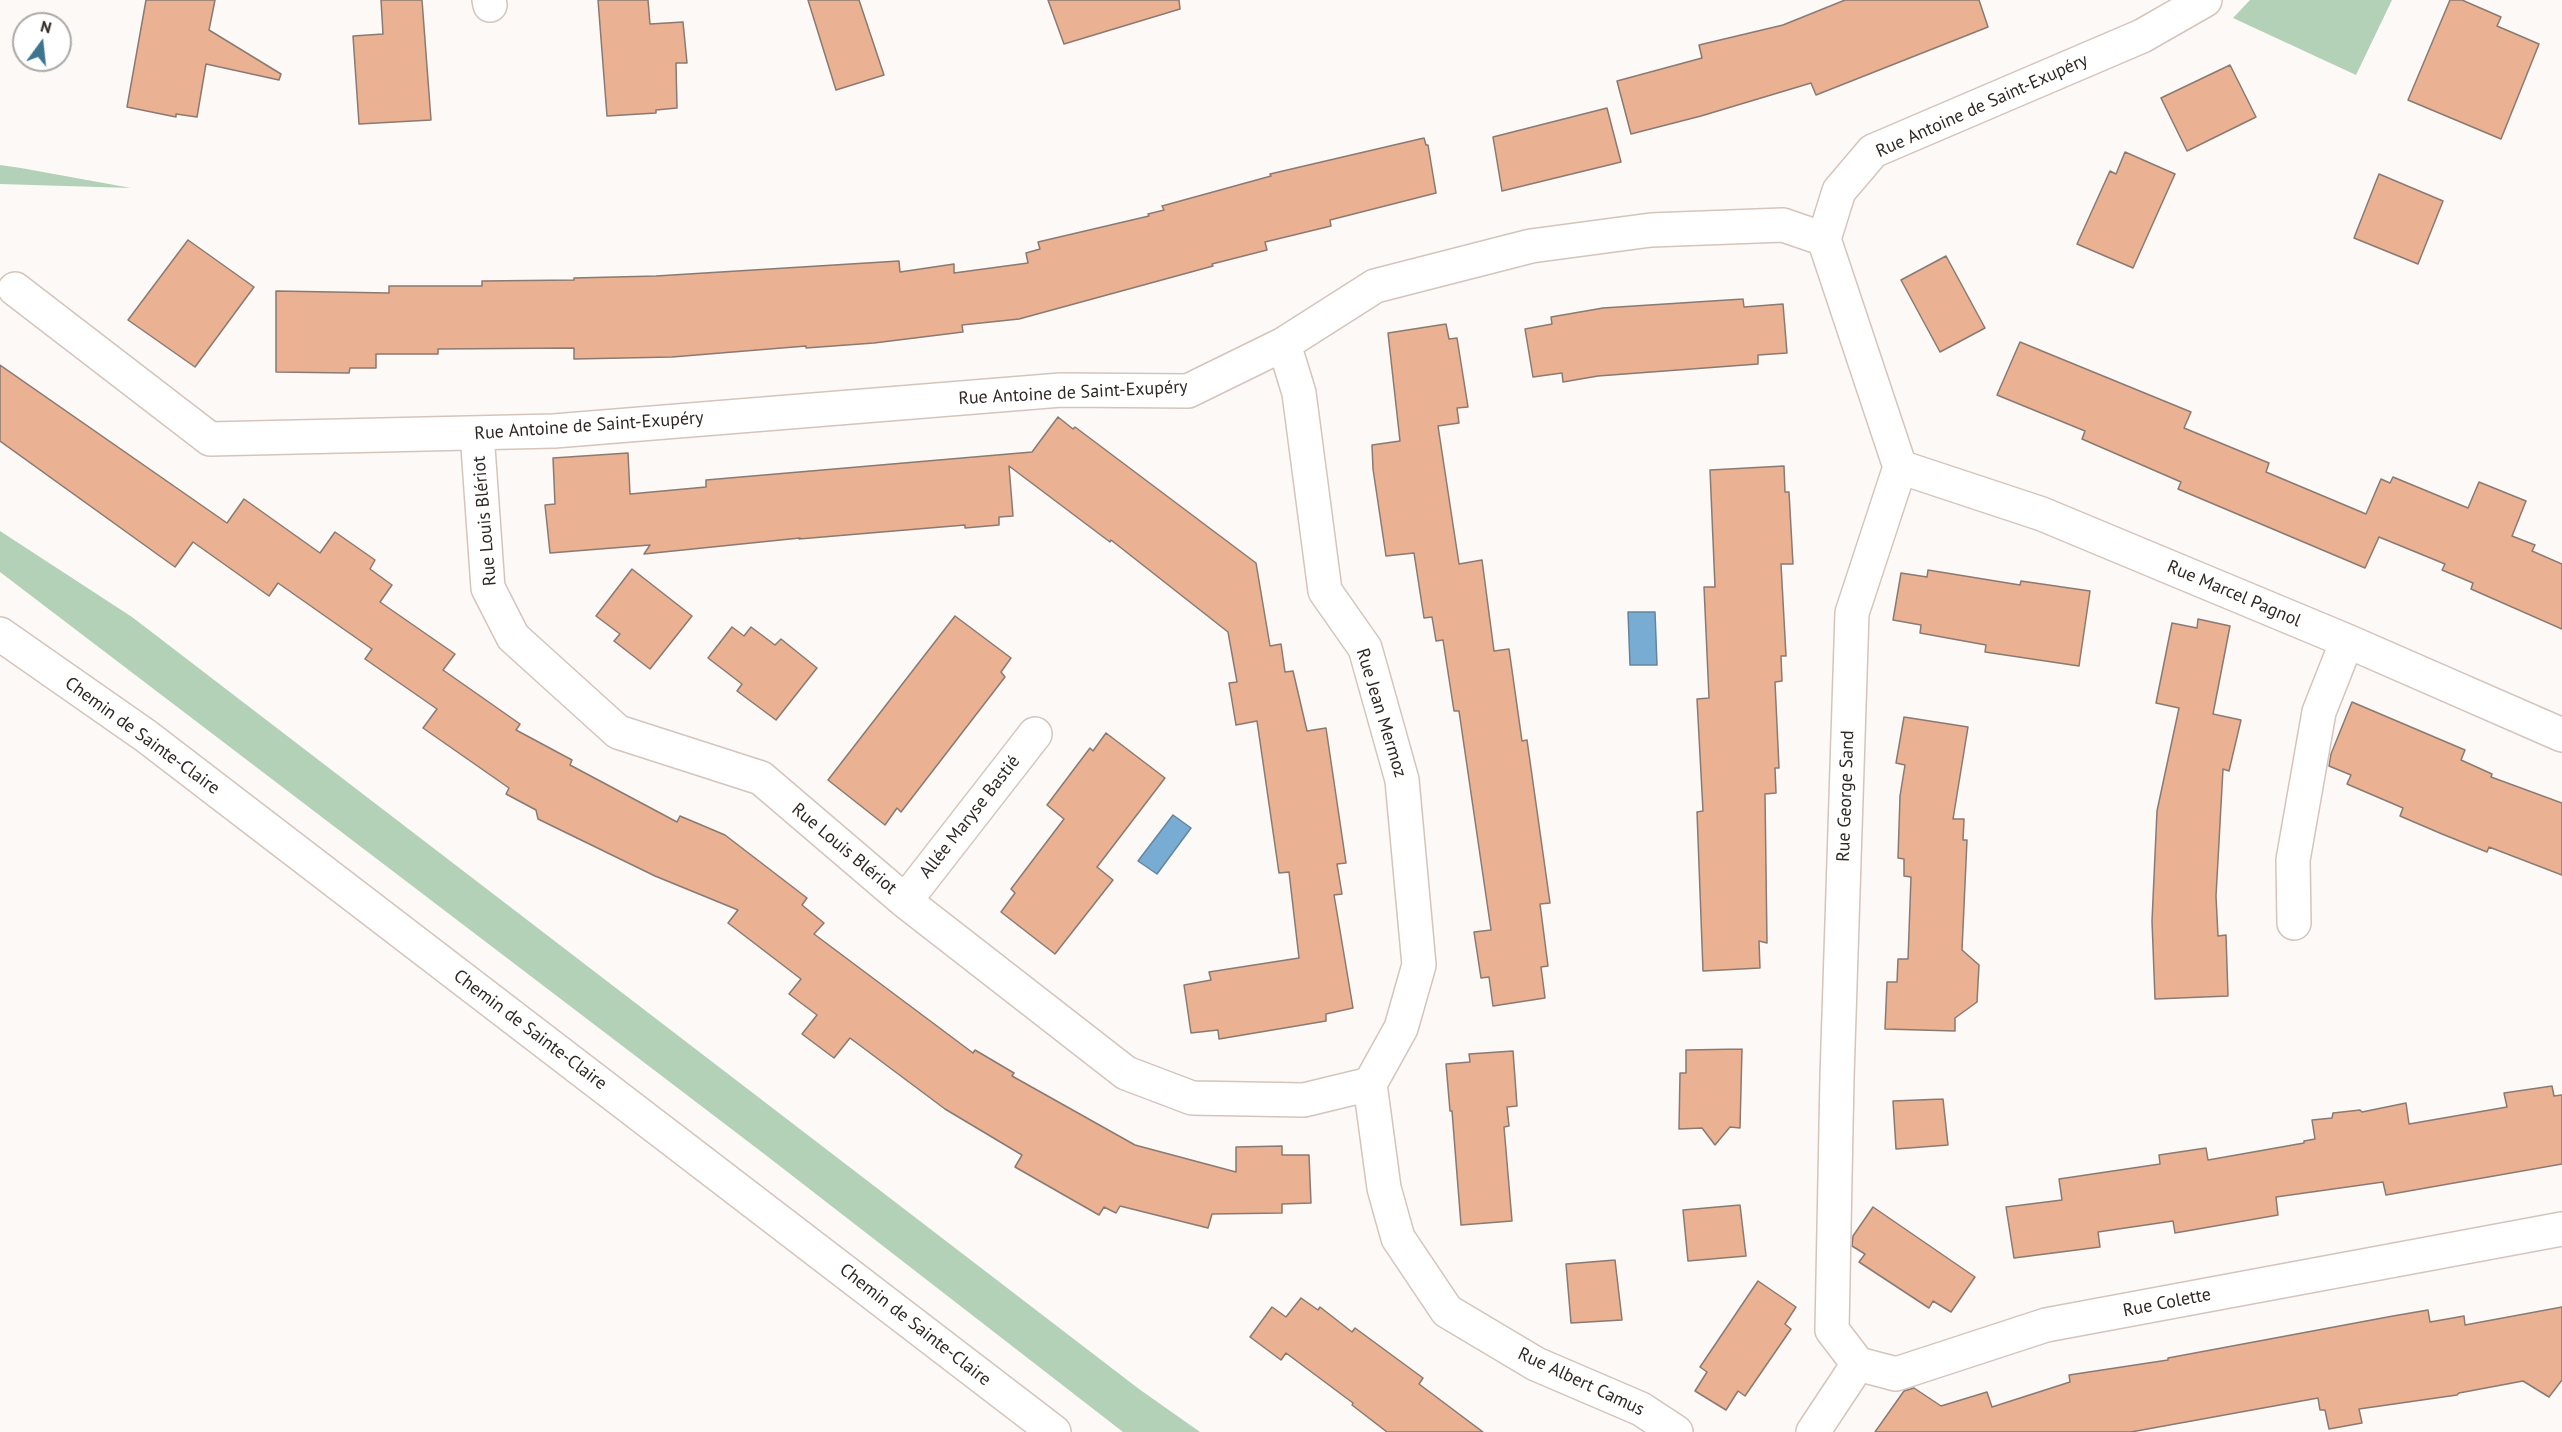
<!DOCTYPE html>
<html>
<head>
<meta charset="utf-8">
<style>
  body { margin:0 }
  #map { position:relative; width:2562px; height:1432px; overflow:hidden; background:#fcf9f7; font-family:"PT Sans",sans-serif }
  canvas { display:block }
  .north { position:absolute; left:12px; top:12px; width:60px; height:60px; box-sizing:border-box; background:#fff; border:2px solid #aca9a8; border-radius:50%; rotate:15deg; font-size:16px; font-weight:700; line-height:24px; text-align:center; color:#2f2926 }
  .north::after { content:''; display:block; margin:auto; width:21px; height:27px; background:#3d758f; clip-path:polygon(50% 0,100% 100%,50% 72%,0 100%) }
</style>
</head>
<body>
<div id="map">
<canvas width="2562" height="1432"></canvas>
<div class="north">N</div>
</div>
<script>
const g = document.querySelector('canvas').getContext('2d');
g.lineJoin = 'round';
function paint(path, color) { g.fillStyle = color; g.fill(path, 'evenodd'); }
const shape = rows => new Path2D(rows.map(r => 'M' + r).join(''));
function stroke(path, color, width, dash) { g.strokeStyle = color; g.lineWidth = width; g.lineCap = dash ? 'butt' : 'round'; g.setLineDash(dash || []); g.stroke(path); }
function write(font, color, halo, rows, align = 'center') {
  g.font = font + ' "PT Sans",sans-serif'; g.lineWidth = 6; g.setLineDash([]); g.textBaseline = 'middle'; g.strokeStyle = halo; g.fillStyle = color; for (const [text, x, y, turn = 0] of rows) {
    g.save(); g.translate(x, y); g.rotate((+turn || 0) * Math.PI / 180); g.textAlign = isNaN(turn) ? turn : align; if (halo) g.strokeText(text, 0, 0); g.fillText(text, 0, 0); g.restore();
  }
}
const green = shape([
  [2250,0,2392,0,2356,75,2233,18],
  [0,165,21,168,131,188,0,184],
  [0,531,132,617,1139,1389,1200,1432,1123,1432,763,1153,0,572]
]);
const water = shape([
  [1628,612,1655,612,1657,665,1630,665,1628,612],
  [1173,815,1191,828,1157,874,1138,861,1173,815]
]);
const building = shape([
  [146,0,215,0,209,30,281,74,279,80,206,64,197,117,176,114,176,117,127,107,146,0],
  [381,0,422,0,431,120,359,124,353,36,383,34,381,0],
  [598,0,648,0,650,24,683,22,687,63,676,63,677,108,656,110,656,113,607,116,598,0],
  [808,0,859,0,884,75,836,90,808,0],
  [1048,0,1179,0,1180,9,1064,44,1048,0],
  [1845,0,1979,0,1988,27,1816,95,1811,83,1701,116,1631,134,1617,81,1702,58,1699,45,1783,25,1845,0],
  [2450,0,2462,0,2501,17,2497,26,2539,44,2501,139,2408,100,2450,0],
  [2230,65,2256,117,2187,151,2161,98,2230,65],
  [1607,108,1621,162,1502,191,1493,137,1607,108],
  [1424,138,1426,145,1428,145,1436,193,1330,220,1331,226,1265,242,1267,250,1212,264,1213,266,1019,319,962,325,963,332,874,343,806,348,806,346,672,357,574,359,574,348,438,349,438,354,376,354,376,368,350,368,349,373,276,372,276,291,389,293,389,286,482,286,482,281,574,280,574,278,656,276,899,261,900,272,954,264,954,273,1028,263,1026,253,1040,249,1038,242,1149,216,1148,214,1164,210,1162,206,1271,176,1270,174,1424,138],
  [2125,152,2175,174,2133,268,2077,244,2110,171,2116,174,2125,152],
  [2379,174,2443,201,2418,264,2354,238,2379,174],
  [188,240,254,287,195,367,128,320,188,240],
  [1946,256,1985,328,1940,352,1901,280,1946,256],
  [1743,299,1744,307,1783,304,1787,353,1758,355,1758,364,1598,376,1563,382,1562,373,1533,377,1525,329,1552,324,1551,317,1603,308,1743,299],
  [1446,324,1449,339,1457,338,1468,407,1457,408,1459,423,1438,426,1459,564,1482,560,1494,651,1509,649,1522,741,1527,740,1550,903,1540,904,1548,966,1541,967,1545,998,1493,1006,1489,977,1481,978,1474,932,1491,930,1459,711,1454,711,1443,640,1436,641,1432,617,1424,618,1414,553,1386,556,1373,469,1372,445,1400,441,1388,333,1446,324],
  [2020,342,2191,412,2184,428,2269,463,2266,472,2366,514,2381,479,2390,483,2393,477,2468,508,2479,482,2526,501,2512,536,2535,545,2532,551,2562,564,2562,629,2471,589,2473,583,2442,570,2445,564,2379,537,2365,568,2178,489,2181,482,2082,439,2085,431,1997,395,2020,342],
  [0,365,227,523,244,499,320,553,335,532,375,560,370,569,392,585,380,602,455,654,443,670,520,724,516,730,572,760,570,765,677,822,680,816,725,835,807,898,802,905,824,923,814,934,973,1053,975,1050,1014,1073,1012,1076,1135,1145,1236,1172,1236,1147,1282,1146,1282,1155,1309,1155,1311,1203,1282,1204,1282,1213,1212,1214,1208,1228,1120,1206,1116,1213,1104,1207,1099,1215,1015,1167,1022,1155,945,1109,850,1038,834,1058,802,1034,817,1015,789,994,801,979,728,923,738,910,655,876,538,819,536,810,506,794,509,788,423,728,437,709,365,659,372,649,278,583,269,596,193,542,175,567,0,441,0,365],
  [1058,417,1073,429,1075,427,1256,563,1270,646,1281,644,1285,672,1293,671,1307,731,1326,728,1346,863,1337,864,1342,894,1334,895,1353,1008,1326,1014,1326,1021,1219,1039,1218,1030,1191,1033,1184,985,1211,980,1209,972,1299,958,1289,872,1279,873,1257,721,1236,725,1229,683,1237,682,1228,632,1111,540,1110,542,1009,466,1013,516,999,517,999,525,965,528,965,525,799,539,800,538,644,554,650,545,550,553,545,505,555,504,553,458,628,453,630,494,706,487,706,480,1032,452,1058,417],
  [1784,466,1785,492,1789,492,1793,564,1781,564,1786,656,1781,656,1782,681,1775,682,1779,768,1775,768,1776,793,1765,794,1767,943,1759,941,1760,968,1703,971,1697,812,1703,811,1697,699,1709,698,1704,587,1715,587,1710,470,1784,466],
  [632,569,692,616,650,669,614,641,620,634,596,616,632,569],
  [1928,570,2020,585,2021,581,2090,591,2079,666,1985,652,1986,645,1920,633,1921,625,1893,620,1901,573,1927,577,1928,570],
  [955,616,1011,658,1001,672,1005,677,901,812,897,808,885,825,828,780,955,616],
  [2198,619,2230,626,2213,714,2241,720,2229,771,2223,769,2216,896,2218,936,2226,935,2228,996,2155,999,2152,921,2157,811,2179,708,2156,703,2172,623,2197,628,2198,619],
  [732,627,744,636,751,627,775,645,781,639,817,668,776,720,737,691,742,684,708,658,732,627],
  [2352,702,2465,750,2461,760,2492,774,2491,777,2562,803,2562,875,2489,847,2487,852,2442,834,2400,816,2403,808,2347,784,2351,775,2329,766,2331,754,2352,702],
  [1904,717,1968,727,1953,819,1964,819,1963,840,1967,840,1962,950,1979,965,1977,1002,1955,1018,1955,1031,1885,1029,1887,982,1897,982,1898,959,1908,959,1911,877,1904,876,1904,859,1898,858,1900,796,1905,765,1896,763,1904,717],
  [1106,733,1165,778,1097,867,1113,880,1055,954,1001,912,1015,893,1011,889,1064,819,1047,805,1090,748,1093,751,1106,733],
  [1742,1049,1740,1128,1730,1127,1715,1145,1702,1128,1679,1129,1680,1073,1686,1073,1686,1050,1742,1049],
  [1513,1051,1517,1106,1507,1107,1509,1126,1504,1127,1512,1221,1461,1225,1452,1111,1450,1111,1446,1064,1470,1062,1469,1054,1513,1051],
  [2552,1086,2554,1096,2562,1095,2562,1164,2386,1195,2383,1182,2276,1197,2278,1215,2175,1233,2173,1221,2098,1232,2100,1247,2014,1258,2006,1207,2062,1200,2059,1179,2160,1164,2159,1155,2206,1148,2208,1160,2304,1143,2304,1141,2315,1139,2312,1120,2332,1118,2333,1113,2360,1110,2362,1112,2406,1103,2409,1124,2507,1107,2504,1093,2552,1086],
  [1943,1099,1948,1145,1896,1149,1893,1101,1943,1099],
  [1740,1205,1746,1256,1688,1261,1683,1210,1740,1205],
  [1873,1207,1975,1277,1951,1312,1933,1301,1929,1308,1859,1262,1865,1254,1852,1246,1853,1236,1873,1207],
  [1615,1260,1622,1320,1571,1323,1566,1264,1615,1260],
  [1758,1281,1796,1307,1785,1324,1791,1329,1745,1396,1738,1391,1726,1410,1695,1391,1707,1372,1700,1367,1758,1281],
  [1301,1298,1318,1310,1320,1307,1352,1332,1355,1328,1423,1378,1419,1384,1483,1432,1387,1432,1352,1405,1353,1403,1286,1353,1281,1360,1250,1337,1272,1307,1286,1317,1301,1298],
  [2562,1307,2562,1380,2549,1397,2523,1381,2459,1393,2457,1395,2359,1409,2362,1423,2329,1429,2325,1410,2320,1410,2318,1398,2131,1432,1875,1432,1904,1391,1914,1388,1941,1406,1987,1392,1992,1407,2070,1382,2069,1375,2168,1360,2168,1358,2393,1316,2428,1310,2430,1322,2464,1316,2465,1325,2562,1307]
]);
const minor = shape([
  [489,0,490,5],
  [1824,239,1900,467,1852,613,1837,1077,1832,1330,1858,1364],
  [15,289,210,439,554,431,1061,390,1188,391,1284,344,1375,286,1531,246,1651,230,1783,225,1824,239,1839,191,1873,151,2142,36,2205,0],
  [1284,344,1299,393,1325,591,1365,648,1402,780,1419,965,1401,1028,1370,1084],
  [477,433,488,588,513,637,618,732,761,778,905,901,1126,1073,1192,1098,1304,1100,1370,1084],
  [1900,467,2042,514,2347,641,2562,735],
  [905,901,1035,734],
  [2294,923,2293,860,2319,712,2347,641],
  [1370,1084,1384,1188,1398,1238,1447,1311,1536,1364,1641,1409,1676,1432],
  [1813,1432,1858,1364,1896,1374,2046,1325,2562,1229]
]);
const major = shape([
  [0,634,146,736,1054,1432]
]);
const streetNames = [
  ["Rue Antoine de Saint-Exupéry",1982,106,-24],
  ["Rue Antoine de Saint-Exupéry",1073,393,-3],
  ["Rue Antoine de Saint-Exupéry",589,426,-4],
  ["Rue Louis Blériot",485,521,-95],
  ["Rue Marcel Pagnol",2234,594,23],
  ["Rue Jean Mermoz",1381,713,73],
  ["Chemin de Sainte-Claire",142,736,36],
  ["Rue George Sand",1846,796,-88],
  ["Allée Maryse Bastié",970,817,-52],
  ["Rue Louis Blériot",844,849,40],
  ["Chemin de Sainte-Claire",530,1030,37],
  ["Rue Colette",2167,1303,-11],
  ["Chemin de Sainte-Claire",915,1325,38],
  ["Rue Albert Camus",1581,1382,25]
];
paint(green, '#b3d1b7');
paint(water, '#79acd3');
stroke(water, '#63859f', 1.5);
paint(building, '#eab192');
stroke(building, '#8a7a72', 1.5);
stroke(minor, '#d5c4bb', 36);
stroke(major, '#d5c4bb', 36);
stroke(minor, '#fff', 33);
stroke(major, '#fff', 33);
write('18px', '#2f2926', '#fff', streetNames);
</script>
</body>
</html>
